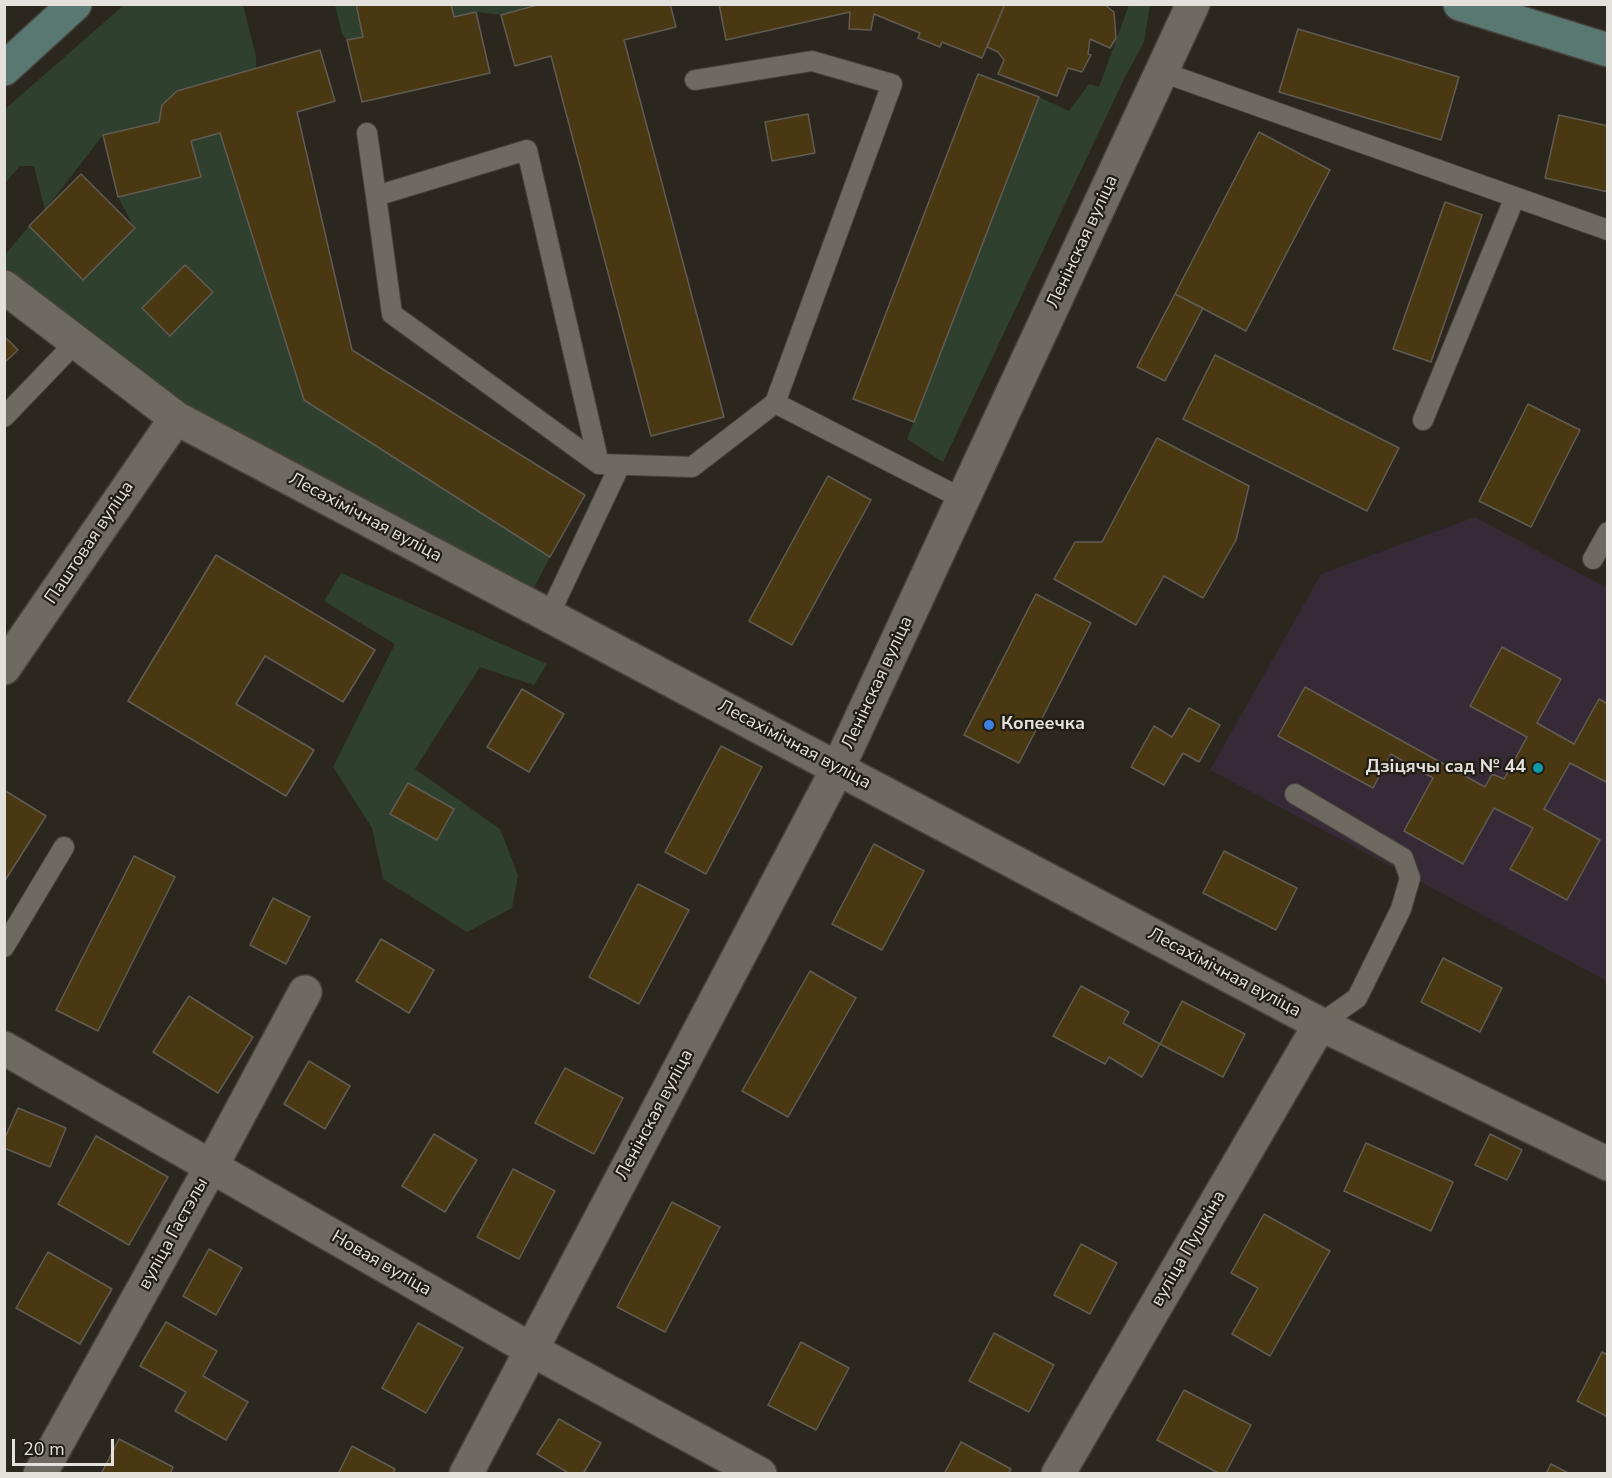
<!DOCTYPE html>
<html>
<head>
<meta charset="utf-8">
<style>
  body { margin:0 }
  #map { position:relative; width:1612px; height:1478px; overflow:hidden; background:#2b271f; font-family:"Nunito Sans",sans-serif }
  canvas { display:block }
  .frame { position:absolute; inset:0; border:6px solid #e4e1dc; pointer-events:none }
  .scale { position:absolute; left:12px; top:1439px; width:102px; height:27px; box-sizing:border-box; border:3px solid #e4e1dc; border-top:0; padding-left:8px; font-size:18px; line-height:21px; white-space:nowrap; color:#e4e1dc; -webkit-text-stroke:4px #211d15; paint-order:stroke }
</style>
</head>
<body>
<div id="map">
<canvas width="1612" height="1478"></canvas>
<div class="frame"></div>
<div class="scale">20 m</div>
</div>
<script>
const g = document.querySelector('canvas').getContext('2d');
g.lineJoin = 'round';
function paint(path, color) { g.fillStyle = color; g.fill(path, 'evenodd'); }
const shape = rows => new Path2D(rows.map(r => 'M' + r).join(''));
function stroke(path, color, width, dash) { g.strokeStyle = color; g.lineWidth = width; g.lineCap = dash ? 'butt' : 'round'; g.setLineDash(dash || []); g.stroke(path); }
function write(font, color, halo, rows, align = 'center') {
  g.font = font + ' "Nunito Sans",sans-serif'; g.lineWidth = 4.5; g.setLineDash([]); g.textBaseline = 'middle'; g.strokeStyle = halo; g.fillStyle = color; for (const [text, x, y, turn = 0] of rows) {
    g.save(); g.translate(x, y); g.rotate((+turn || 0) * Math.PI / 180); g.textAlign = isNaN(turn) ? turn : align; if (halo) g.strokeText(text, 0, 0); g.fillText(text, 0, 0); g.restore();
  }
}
const education = shape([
  [1475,517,1607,588,1607,981,1210,770,1321,574]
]);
const green = shape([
  [124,5,243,5,256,56,256,69,177,91,162,105,159,122,103,135,45,210,34,166,20,166,5,183,4,110],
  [335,5,355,5,363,37,347,40,342,34],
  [451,5,541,5,501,15,476,12,454,17],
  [1129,5,1150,5,1144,42,1124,79,943,462,907,439,1039,97,1069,111,1089,84,1099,87],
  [220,133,304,400,550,557,526,603,176,418,5,287,4,256,29,226,83,280,135,229,118,197,200,177,191,141],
  [341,573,547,664,534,685,480,667,415,769,500,829,518,875,512,908,467,932,383,879,372,828,333,767,395,644,324,601]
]);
const building = shape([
  [356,4,451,4,454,17,476,12,490,73,362,102,347,40,363,37,356,4],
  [541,4,670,4,676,27,624,40,724,417,651,436,551,56,515,66,501,15,541,4],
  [719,4,1005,4,982,58,942,42,940,47,918,38,920,33,874,14,871,30,849,29,850,12,726,40,719,4],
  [1005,4,1104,4,1114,12,1116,38,1110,48,1090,39,1088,54,1091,55,1082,72,1068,68,1057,96,998,74,1004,60,998,52,987,47,1005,4],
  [1298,29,1459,77,1441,140,1279,92,1298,29],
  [320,50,335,101,297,112,352,350,585,495,550,557,304,400,220,133,191,141,201,177,118,197,103,135,159,122,162,105,177,91,320,50],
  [978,74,1039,97,914,422,853,399,978,74],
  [808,114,815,153,772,161,765,122,808,114],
  [1559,115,1608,126,1608,192,1545,178,1559,115],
  [1259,132,1330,170,1246,331,1175,294,1259,132],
  [81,174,135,228,83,280,29,226,81,174],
  [1445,202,1482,215,1431,362,1393,349,1445,202],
  [185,265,213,292,170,336,142,308,185,265],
  [1175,294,1203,308,1165,381,1137,367,1175,294],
  [4,336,18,350,4,363,4,336],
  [1215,355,1399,448,1367,511,1183,419,1215,355],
  [1528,404,1580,430,1531,527,1479,501,1528,404],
  [1157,438,1249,486,1236,540,1203,598,1164,576,1136,625,1054,579,1075,542,1102,542,1157,438],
  [828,476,871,500,792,645,749,621,828,476],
  [216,555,375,650,343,702,265,656,236,704,314,750,286,796,128,701,216,555],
  [1036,594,1091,623,1019,763,964,735,1036,594],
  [1502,647,1561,679,1537,723,1574,744,1599,699,1608,704,1608,783,1570,763,1544,809,1600,840,1567,900,1510,869,1533,828,1494,808,1463,864,1404,831,1433,778,1391,754,1373,788,1278,736,1305,687,1485,787,1492,774,1504,779,1527,737,1470,706,1502,647],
  [522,689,564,714,529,772,487,747,522,689],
  [1189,708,1220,725,1199,762,1183,753,1164,785,1131,767,1154,726,1172,737,1189,708],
  [721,746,762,767,706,874,665,852,721,746],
  [408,783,454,809,437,840,390,814,408,783],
  [4,790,46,816,4,882,4,790],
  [874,844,924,871,882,950,832,924,874,844],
  [1224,851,1297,888,1276,930,1203,893,1224,851],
  [134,856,175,877,98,1031,56,1010,134,856],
  [638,884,689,910,639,1004,589,977,638,884],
  [273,898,310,917,286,964,250,945,273,898],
  [381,939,434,970,409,1013,356,981,381,939],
  [1443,958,1502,988,1480,1032,1421,1002,1443,958],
  [810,971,856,998,788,1117,742,1091,810,971],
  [1081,986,1129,1012,1123,1023,1160,1044,1142,1077,1109,1057,1105,1064,1053,1036,1081,986],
  [189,996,253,1037,218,1093,153,1052,189,996],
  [1182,1001,1245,1034,1223,1077,1160,1044,1182,1001],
  [309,1061,350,1086,325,1129,284,1104,309,1061],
  [565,1068,623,1098,594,1154,535,1123,565,1068],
  [18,1108,66,1128,50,1167,4,1148,4,1140,18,1108],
  [434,1134,477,1160,445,1212,402,1186,434,1134],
  [1490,1134,1522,1150,1507,1180,1475,1165,1490,1134],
  [96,1136,168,1177,129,1245,58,1204,96,1136],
  [1366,1143,1453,1182,1431,1231,1344,1191,1366,1143],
  [513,1169,555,1191,519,1259,477,1237,513,1169],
  [672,1202,720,1227,665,1332,617,1307,672,1202],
  [1264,1214,1330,1251,1270,1356,1232,1334,1258,1288,1231,1273,1264,1214],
  [1081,1244,1117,1263,1090,1314,1054,1295,1081,1244],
  [209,1249,242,1268,216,1315,183,1296,209,1249],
  [48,1252,112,1289,80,1344,16,1308,48,1252],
  [166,1322,217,1351,203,1376,248,1402,226,1440,175,1411,186,1392,140,1366,166,1322],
  [418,1323,463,1348,426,1413,382,1388,418,1323],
  [994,1333,1054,1365,1029,1412,969,1381,994,1333],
  [801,1342,849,1368,816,1430,768,1405,801,1342],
  [1602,1352,1608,1355,1608,1417,1577,1401,1602,1352],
  [1184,1390,1251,1425,1225,1474,1220,1474,1157,1440,1184,1390],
  [559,1419,601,1443,583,1474,570,1474,537,1454,559,1419],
  [119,1439,173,1467,170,1474,101,1474,119,1439],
  [961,1442,1011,1469,1008,1474,944,1474,961,1442],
  [352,1446,395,1469,393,1474,338,1474,352,1446],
  [1551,1464,1570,1474,1546,1474,1551,1464]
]);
const service = shape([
  [1162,72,1608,230],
  [695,80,812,61,892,84,775,403,963,499],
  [367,133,376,196],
  [4,417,76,342],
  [1423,420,1515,197],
  [599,464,527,150,376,196,392,314,599,464,692,467,775,403],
  [1593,559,1608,532],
  [549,615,620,465],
  [1295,794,1403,858,1410,878,1401,909,1357,998,1320,1024],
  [4,947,64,847]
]);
const minor = shape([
  [4,287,176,418,1320,1024,1608,1164],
  [4,668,176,418],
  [4,1048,532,1350,760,1474],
  [40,1474,211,1167,305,992],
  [466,1474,838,768,1193,4],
  [1058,1474,1320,1024]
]);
const secondary = shape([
  [1460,4,1608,50],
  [4,69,75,4]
]);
const markers = [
  [989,725,6,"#3f7fe0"],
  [1538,768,6,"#0f9aa8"]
];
const streetNames = [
  ["Ленінская вуліца",1083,242,-65],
  ["Лесахімічная вуліца",365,518,28],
  ["Паштовая вуліца",90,543,-56],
  ["Ленінская вуліца",878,683,-65],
  ["Лесахімічная вуліца",794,745,28],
  ["Лесахімічная вуліца",1224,973,28],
  ["Ленінская вуліца",655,1115,-62],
  ["вуліца Гастэлы",174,1234,-61],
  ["вуліца Пушкіна",1189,1249,-60],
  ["Новая вуліца",381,1264,30]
];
const poiNames = [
  ["Копеечка",1001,725],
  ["Дзіцячы сад № 44",1526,768,"right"]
];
paint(education, '#362a37');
paint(green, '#2f402f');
paint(building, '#4a3813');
stroke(building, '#615c53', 1.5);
stroke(service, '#46413b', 22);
stroke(minor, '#46413b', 36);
stroke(secondary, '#46413b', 36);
stroke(service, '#6f6a61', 20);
stroke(minor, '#6f6a61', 33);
stroke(secondary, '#597872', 33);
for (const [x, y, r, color] of markers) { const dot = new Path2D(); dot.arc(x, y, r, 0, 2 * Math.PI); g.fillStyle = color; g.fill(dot); stroke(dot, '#211d15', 2); }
write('18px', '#e4e1dc', '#211d15', streetNames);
write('bold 18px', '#e4e1dc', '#211d15', poiNames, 'left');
</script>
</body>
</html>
